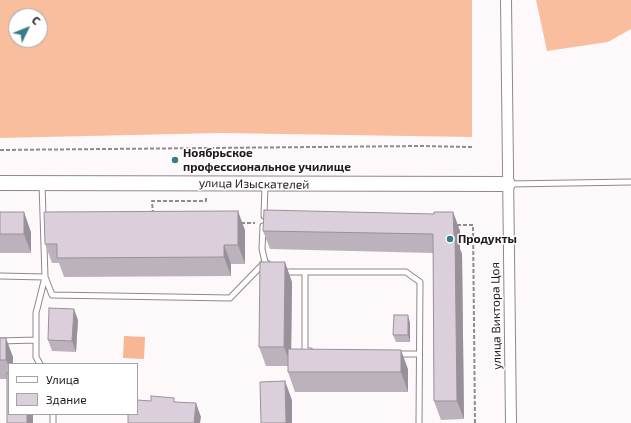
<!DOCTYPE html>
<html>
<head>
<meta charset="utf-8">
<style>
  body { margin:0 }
  #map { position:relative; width:631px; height:423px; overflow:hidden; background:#fdf9fb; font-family:"Exo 2",sans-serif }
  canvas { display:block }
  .legend { position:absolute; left:8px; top:363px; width:130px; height:52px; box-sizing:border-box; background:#fff; border:1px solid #a6a3a4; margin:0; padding:5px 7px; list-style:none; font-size:12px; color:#201a1c }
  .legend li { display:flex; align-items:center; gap:8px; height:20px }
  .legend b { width:20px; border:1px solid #a6a3a4 }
  .north { position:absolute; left:8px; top:8px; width:40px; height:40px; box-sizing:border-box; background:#fff; border:1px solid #a6a3a4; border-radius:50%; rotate:47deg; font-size:11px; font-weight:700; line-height:16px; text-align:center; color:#201a1c }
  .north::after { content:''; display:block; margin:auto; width:14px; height:18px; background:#387c8b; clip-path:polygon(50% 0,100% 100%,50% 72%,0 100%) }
</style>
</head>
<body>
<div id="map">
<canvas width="631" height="423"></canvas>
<ul class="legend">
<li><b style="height:5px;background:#fff"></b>Улица</li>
<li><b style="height:11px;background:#dbcfdb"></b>Здание</li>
</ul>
<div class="north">С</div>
</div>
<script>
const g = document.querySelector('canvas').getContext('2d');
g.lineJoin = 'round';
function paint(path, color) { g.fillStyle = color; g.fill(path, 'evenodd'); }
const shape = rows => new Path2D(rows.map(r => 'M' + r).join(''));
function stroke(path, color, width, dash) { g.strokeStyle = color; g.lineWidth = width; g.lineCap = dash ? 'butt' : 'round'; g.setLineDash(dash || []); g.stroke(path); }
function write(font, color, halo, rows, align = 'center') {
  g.font = font + ' "Exo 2",sans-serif'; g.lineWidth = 3; g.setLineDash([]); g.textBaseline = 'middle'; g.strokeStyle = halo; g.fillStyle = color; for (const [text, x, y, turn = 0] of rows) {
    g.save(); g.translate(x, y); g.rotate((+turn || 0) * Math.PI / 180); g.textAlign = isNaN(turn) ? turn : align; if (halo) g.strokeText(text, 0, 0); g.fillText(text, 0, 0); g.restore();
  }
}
const green = shape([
  [124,336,145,337,144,359,123,358]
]);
const forest = shape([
  [0,0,472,0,472,137,220,133,0,138],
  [16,16,40,16,40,40,16,40],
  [536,0,631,0,631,29,608,42,547,51]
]);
const path = shape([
  [0,150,421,146,472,147],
  [153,214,152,201,206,201,206,196],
  [241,223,255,223],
  [457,225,473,225,475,423]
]);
const lane = shape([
  [508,184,631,182],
  [264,216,265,185],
  [263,226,262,249,265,262,271,266],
  [283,272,406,272,420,282,419,423],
  [305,272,305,351,310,351],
  [0,276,45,277,42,184],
  [0,341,36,340],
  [396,354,419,354],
  [40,364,36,357,36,313,45,277,52,295,230,298,263,264],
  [53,423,53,414]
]);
const street = shape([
  [506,0,511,423]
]);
const secondary = shape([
  [0,183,508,184]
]);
const wall = shape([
  [0,212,31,232,31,253,0,253],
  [453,212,460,231,460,249,462,254,464,419,441,420,434,401,433,253,270,249,263,231],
  [245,230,245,264,231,264,231,276,64,277,59,263,52,263,45,244],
  [292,282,291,349,408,369,408,392,295,392,288,372,288,366,266,366,259,347],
  [78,320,76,352,52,351,48,340],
  [410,323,410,342,396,342,393,335],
  [0,338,13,357,9,364,9,414,33,414,33,423,7,423,7,379,0,379]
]);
const shadedWall = shape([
  [238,211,245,230,245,264,238,245],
  [24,212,31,232,31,253,24,234],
  [453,212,460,231,460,249,462,254,464,419,457,401],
  [224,245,231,264,231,276,224,257],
  [285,262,292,282,291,366,284,347],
  [74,309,78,320,76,352,72,341],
  [408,315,410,323,410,342,408,335],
  [6,338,13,357,13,364,9,364,9,367,6,360],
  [401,350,408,369,408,392,401,372],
  [285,381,292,400,292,423,286,423],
  [196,403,201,417,200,423,194,423],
  [27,414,33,414,33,423,27,423]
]);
const building = shape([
  [264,210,434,214,434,212,453,212,454,235,455,235,457,401,434,401,433,234,263,231,264,210],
  [238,211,238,245,224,245,224,257,57,258,57,244,45,244,44,212,238,211],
  [0,212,24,212,24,234,0,234,0,212],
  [260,262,285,262,284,347,259,347,260,262],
  [49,308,74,309,72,341,48,340,49,308],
  [394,315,408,315,408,335,393,335,394,315],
  [0,338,6,338,6,360,0,360,0,338],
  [288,349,401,350,401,372,288,372,288,349],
  [7,373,9,373,9,414,27,414,27,423,7,423,7,373],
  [285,381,286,423,261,423,260,382,285,381],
  [151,396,174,398,174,402,196,403,194,423,128,423,128,414,137,414,137,400,151,401,151,396]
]);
const markers = [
  [175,160,4,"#387c8b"],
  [450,239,4,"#387c8b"]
];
const poiNames = [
  ["Ноябрьское",183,153],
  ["профессиональное училище",183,167],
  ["Продукты",458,239]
];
const streetNames = [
  ["улица Изыскателей",254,184,1],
  ["улица Виктора Цоя",496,316,-91]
];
paint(green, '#f7b794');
paint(forest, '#f9be9d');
stroke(lane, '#95858b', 7);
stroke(street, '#95858b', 12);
stroke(secondary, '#95858b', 16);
stroke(path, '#908b8d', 2, [4, 2]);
stroke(lane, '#fff', 5);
stroke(street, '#fff', 10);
stroke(secondary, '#fff', 14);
paint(wall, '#bcb2bc');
paint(shadedWall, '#999199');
paint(building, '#dbcfdb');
stroke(building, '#999199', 1);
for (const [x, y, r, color] of markers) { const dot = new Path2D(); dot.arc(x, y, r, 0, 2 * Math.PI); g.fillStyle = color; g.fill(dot); stroke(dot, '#fff', 1.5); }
write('bold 12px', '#201a1c', '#fff', poiNames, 'left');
write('12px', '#201a1c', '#fff', streetNames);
</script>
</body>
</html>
